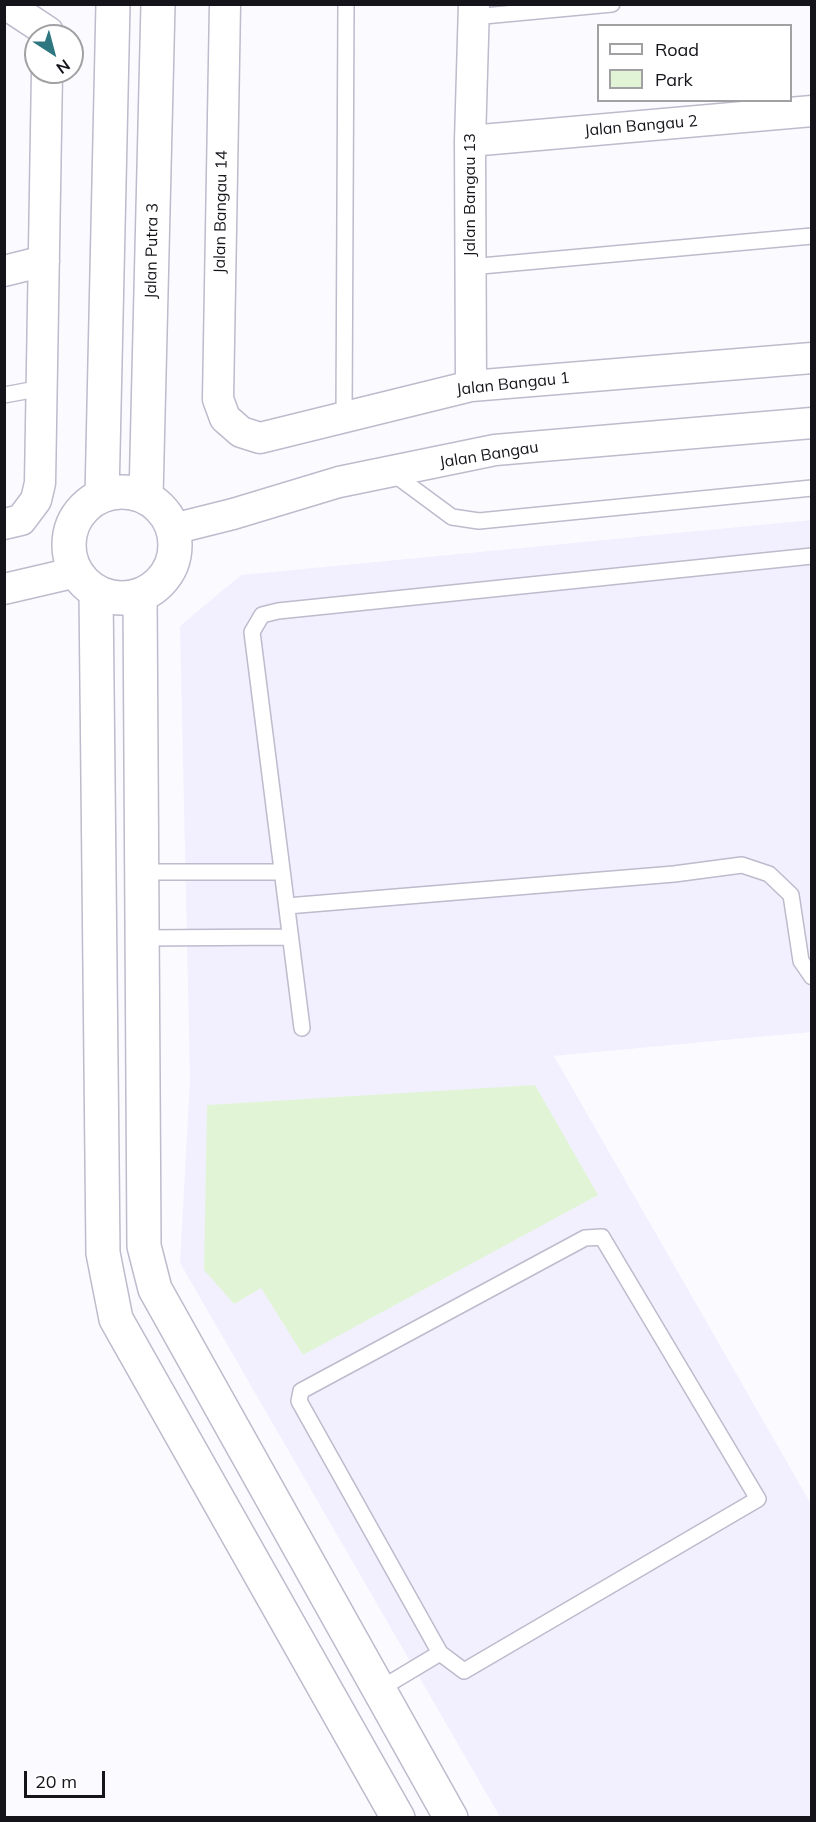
<!DOCTYPE html>
<html>
<head>
<meta charset="utf-8">
<style>
  body { margin:0 }
  #map { position:relative; width:816px; height:1822px; overflow:hidden; background:#fbfbff; font-family:Mulish,sans-serif }
  canvas { display:block }
  .frame { position:absolute; inset:0; border:6px solid #15141a; pointer-events:none }
  .legend { position:absolute; left:597px; top:24px; width:195px; height:78px; box-sizing:border-box; background:#fff; border:2px solid #a1a1a3; margin:0; padding:8px 10px; list-style:none; font-size:18px; color:#15141a }
  .legend li { display:flex; align-items:center; gap:12px; height:30px }
  .legend b { width:30px; border:2px solid #a1a1a3 }
  .north { position:absolute; left:24px; top:24px; width:60px; height:60px; box-sizing:border-box; background:#fff; border:2px solid #a1a1a3; border-radius:50%; rotate:144deg; font-size:16px; font-weight:700; line-height:24px; text-align:center; color:#15141a }
  .north::after { content:''; display:block; margin:auto; width:21px; height:27px; background:#2e7680; clip-path:polygon(50% 0,100% 100%,50% 72%,0 100%) }
  .scale { position:absolute; left:24px; top:1771px; width:81px; height:27px; box-sizing:border-box; border:3px solid #15141a; border-top:0; padding-left:8px; font-size:18px; line-height:21px; white-space:nowrap; color:#15141a; -webkit-text-stroke:4px #fff; paint-order:stroke }
</style>
</head>
<body>
<div id="map">
<canvas width="816" height="1822"></canvas>
<div class="frame"></div>
<ul class="legend">
<li><b style="height:8px;background:#fff"></b>Road</li>
<li><b style="height:16px;background:#e1f5d6"></b>Park</li>
</ul>
<div class="north">N</div>
<div class="scale">20 m</div>
</div>
<script>
const g = document.querySelector('canvas').getContext('2d');
g.lineJoin = 'round';
function paint(path, color) { g.fillStyle = color; g.fill(path, 'evenodd'); }
const shape = rows => new Path2D(rows.map(r => 'M' + r).join(''));
function stroke(path, color, width, dash) { g.strokeStyle = color; g.lineWidth = width; g.lineCap = dash ? 'butt' : 'round'; g.setLineDash(dash || []); g.stroke(path); }
function write(font, color, halo, rows, align = 'center') {
  g.font = font + ' Mulish,sans-serif'; g.lineWidth = 6; g.setLineDash([]); g.textBaseline = 'middle'; g.strokeStyle = halo; g.fillStyle = color; for (const [text, x, y, turn = 0] of rows) {
    g.save(); g.translate(x, y); g.rotate((+turn || 0) * Math.PI / 180); g.textAlign = isNaN(turn) ? turn : align; if (halo) g.strokeText(text, 0, 0); g.fillText(text, 0, 0); g.restore();
  }
}
const built = shape([
  [811,520,811,1032,554,1056,811,1504,811,1817,500,1817,180,1263,190,1080,180,626,241,575]
]);
const green = shape([
  [535,1085,598,1195,303,1355,261,1288,234,1304,204,1270,207,1105]
]);
const service = shape([
  [473,17,612,4],
  [470,267,812,236],
  [4,395,42,388],
  [344,417,346,4],
  [391,472,452,517,479,521,812,488],
  [143,872,282,872],
  [287,906,674,874,742,865,769,874,791,895,801,961,812,977],
  [142,938,290,937],
  [302,1028,252,632,262,615,278,611,812,556],
  [380,1689,440,1653,299,1401,301,1391,585,1238,602,1237,758,1499,464,1671,440,1653]
]);
const minor = shape([
  [225,4,218,399,225,418,241,432,260,438,471,386,812,358],
  [4,5,7,5,48,32,48,36],
  [470,141,812,111],
  [4,271,44,261],
  [471,386,470,141,474,4],
  [4,524,21,520,36,500,40,483,47,72],
  [173,529,233,514,339,482,495,450,812,423],
  [4,589,77,572]
]);
const tertiary = shape([
  '69 545a53 53 0 1 1 106 0a53 53 0 1 1-106 0Z',
  [102,496,113,4],
  [146,497,158,4],
  [96,591,103,1253,116,1319,398,1818],
  [140,595,144,1246,155,1289,451,1818]
]);
const streetNames = [
  ["Jalan Bangau 2",641,126,-5],
  ["Jalan Bangau 13",470,195,-90],
  ["Jalan Bangau 14",221,212,-89],
  ["Jalan Putra 3",152,251,-89],
  ["Jalan Bangau 1",513,384,-6],
  ["Jalan Bangau",489,455,-9]
];
paint(built, '#f2f0ff');
paint(green, '#e1f5d6');
stroke(service, '#bdbbcc', 18);
stroke(minor, '#bdbbcc', 33);
stroke(tertiary, '#bdbbcc', 36);
stroke(service, '#fff', 15);
stroke(minor, '#fff', 30);
stroke(tertiary, '#fff', 33);
write('16px', '#15141a', '#fff', streetNames);
</script>
</body>
</html>
